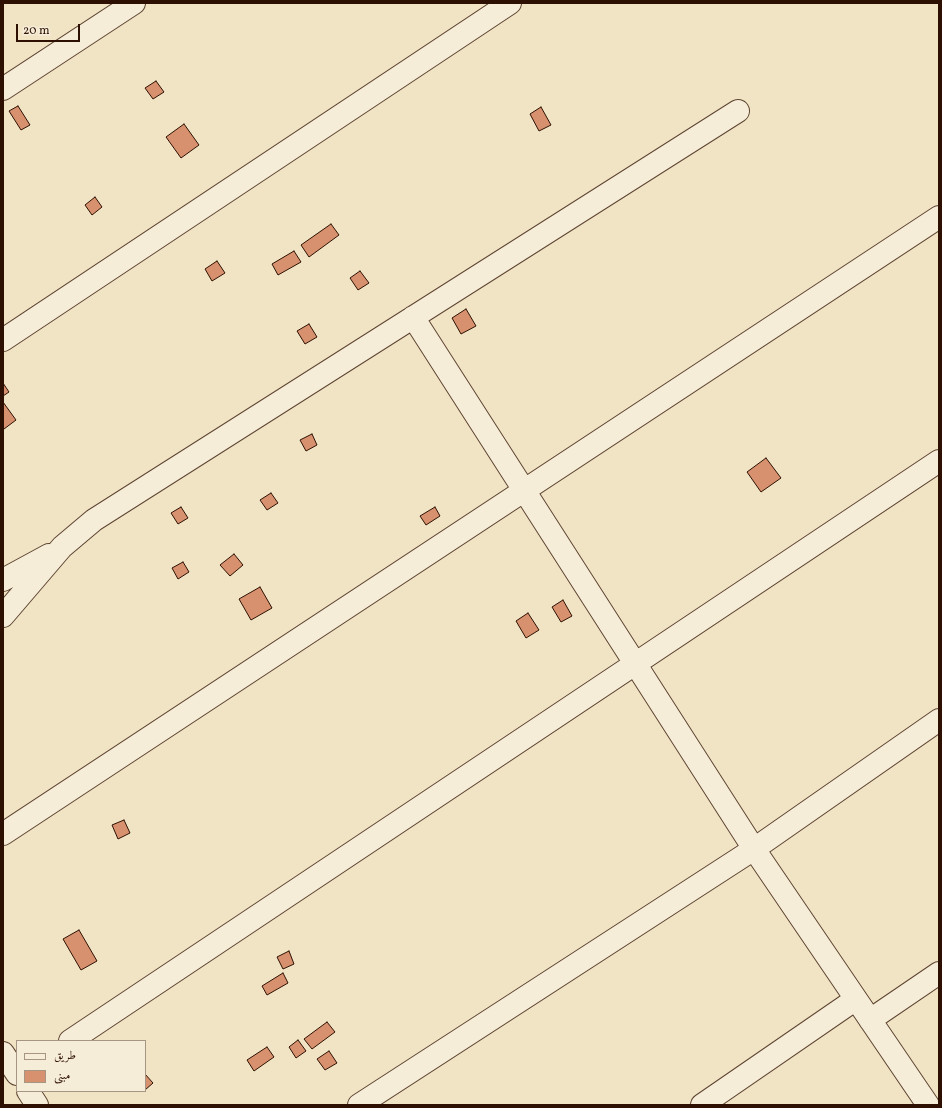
<!DOCTYPE html>
<html>
<head>
<meta charset="utf-8">
<style>
  body { margin:0 }
  #map { position:relative; width:942px; height:1108px; overflow:hidden; background:#f1e4c5; font-family:Vollkorn,Amiri,serif }
  canvas { display:block }
  .frame { position:absolute; inset:0; border:4px solid #2d1001; pointer-events:none }
  .legend { position:absolute; left:16px; top:1040px; width:130px; height:52px; box-sizing:border-box; background:#f6edd9; border:1px solid #a69583; margin:0; padding:5px 7px; list-style:none; font-size:12px; color:#2d1001 }
  .legend li { display:flex; align-items:center; gap:8px; height:20px }
  .legend b { width:20px; border:1px solid #a69583 }
  .scale { position:absolute; left:16px; top:24px; width:64px; height:18px; box-sizing:border-box; border:2px solid #2d1001; border-top:0; padding-left:5px; font-size:12px; line-height:14px; white-space:nowrap; color:#2d1001; -webkit-text-stroke:3px #f6edd9; paint-order:stroke }
</style>
</head>
<body>
<div id="map">
<canvas width="942" height="1108"></canvas>
<div class="frame"></div>
<ul class="legend">
<li><b style="height:5px;background:#f6edd9"></b>طريق</li>
<li><b style="height:11px;background:#d7916e"></b>مبنى</li>
</ul>
<div class="scale">20 m</div>
</div>
<script>
const g = document.querySelector('canvas').getContext('2d');
g.lineJoin = 'round';
function paint(path, color) { g.fillStyle = color; g.fill(path, 'evenodd'); }
const shape = rows => new Path2D(rows.map(r => 'M' + r).join(''));
function stroke(path, color, width, dash) { g.strokeStyle = color; g.lineWidth = width; g.lineCap = dash ? 'butt' : 'round'; g.setLineDash(dash || []); g.stroke(path); }
const building = shape([
  [156,81,164,92,153,99,145,88,156,81],
  [18,106,30,125,21,130,9,111,18,106],
  [541,107,551,125,539,131,530,114,541,107],
  [184,124,199,145,181,158,166,137,184,124],
  [95,197,102,207,92,215,85,205,95,197],
  [331,224,339,235,309,257,301,245,331,224],
  [294,251,301,262,278,275,272,264,294,251],
  [217,261,225,273,212,281,205,269,217,261],
  [360,271,369,283,358,290,350,278,360,271],
  [466,309,476,326,461,334,452,318,466,309],
  [309,324,317,337,305,344,297,331,309,324],
  [3,383,9,392,3,396,3,383],
  [3,402,16,420,4,429,3,428,3,402],
  [312,434,317,445,306,451,300,440,312,434],
  [766,458,781,478,761,492,747,472,766,458],
  [271,493,278,503,267,510,260,500,271,493],
  [181,507,188,518,178,524,171,513,181,507],
  [435,507,440,516,426,525,420,516,435,507],
  [234,554,243,565,230,576,220,565,234,554],
  [183,562,189,572,178,579,172,568,183,562],
  [260,587,272,608,251,620,239,599,260,587],
  [563,600,572,616,561,622,552,607,563,600],
  [528,613,539,630,526,638,516,621,528,613],
  [124,820,130,833,118,839,112,825,124,820],
  [79,930,97,961,81,970,63,939,79,930],
  [289,951,294,964,283,969,277,957,289,951],
  [283,973,288,983,267,995,262,986,283,973],
  [327,1022,335,1032,312,1049,304,1039,327,1022],
  [298,1040,306,1051,296,1058,289,1047,298,1040],
  [267,1047,274,1057,254,1071,247,1060,267,1047],
  [329,1051,337,1063,325,1070,317,1059,329,1051],
  [145,1074,153,1083,145,1090,145,1074]
]);
const minor = shape([
  [3,89,134,3],
  [413,317,754,849,928,1105],
  [3,340,510,3],
  [3,580,49,555],
  [3,616,62,547,94,520,738,111],
  [3,834,939,217],
  [870,1020,939,973],
  [70,1041,939,461],
  [3,1053,17,1074],
  [28,1091,37,1105],
  [359,1105,754,849,939,720],
  [702,1105,856,999]
]);
paint(building, '#d7916e');
stroke(building, '#2d1001', 1);
stroke(minor, '#5e4532', 24);
stroke(minor, '#f6edd9', 22);
</script>
</body>
</html>
